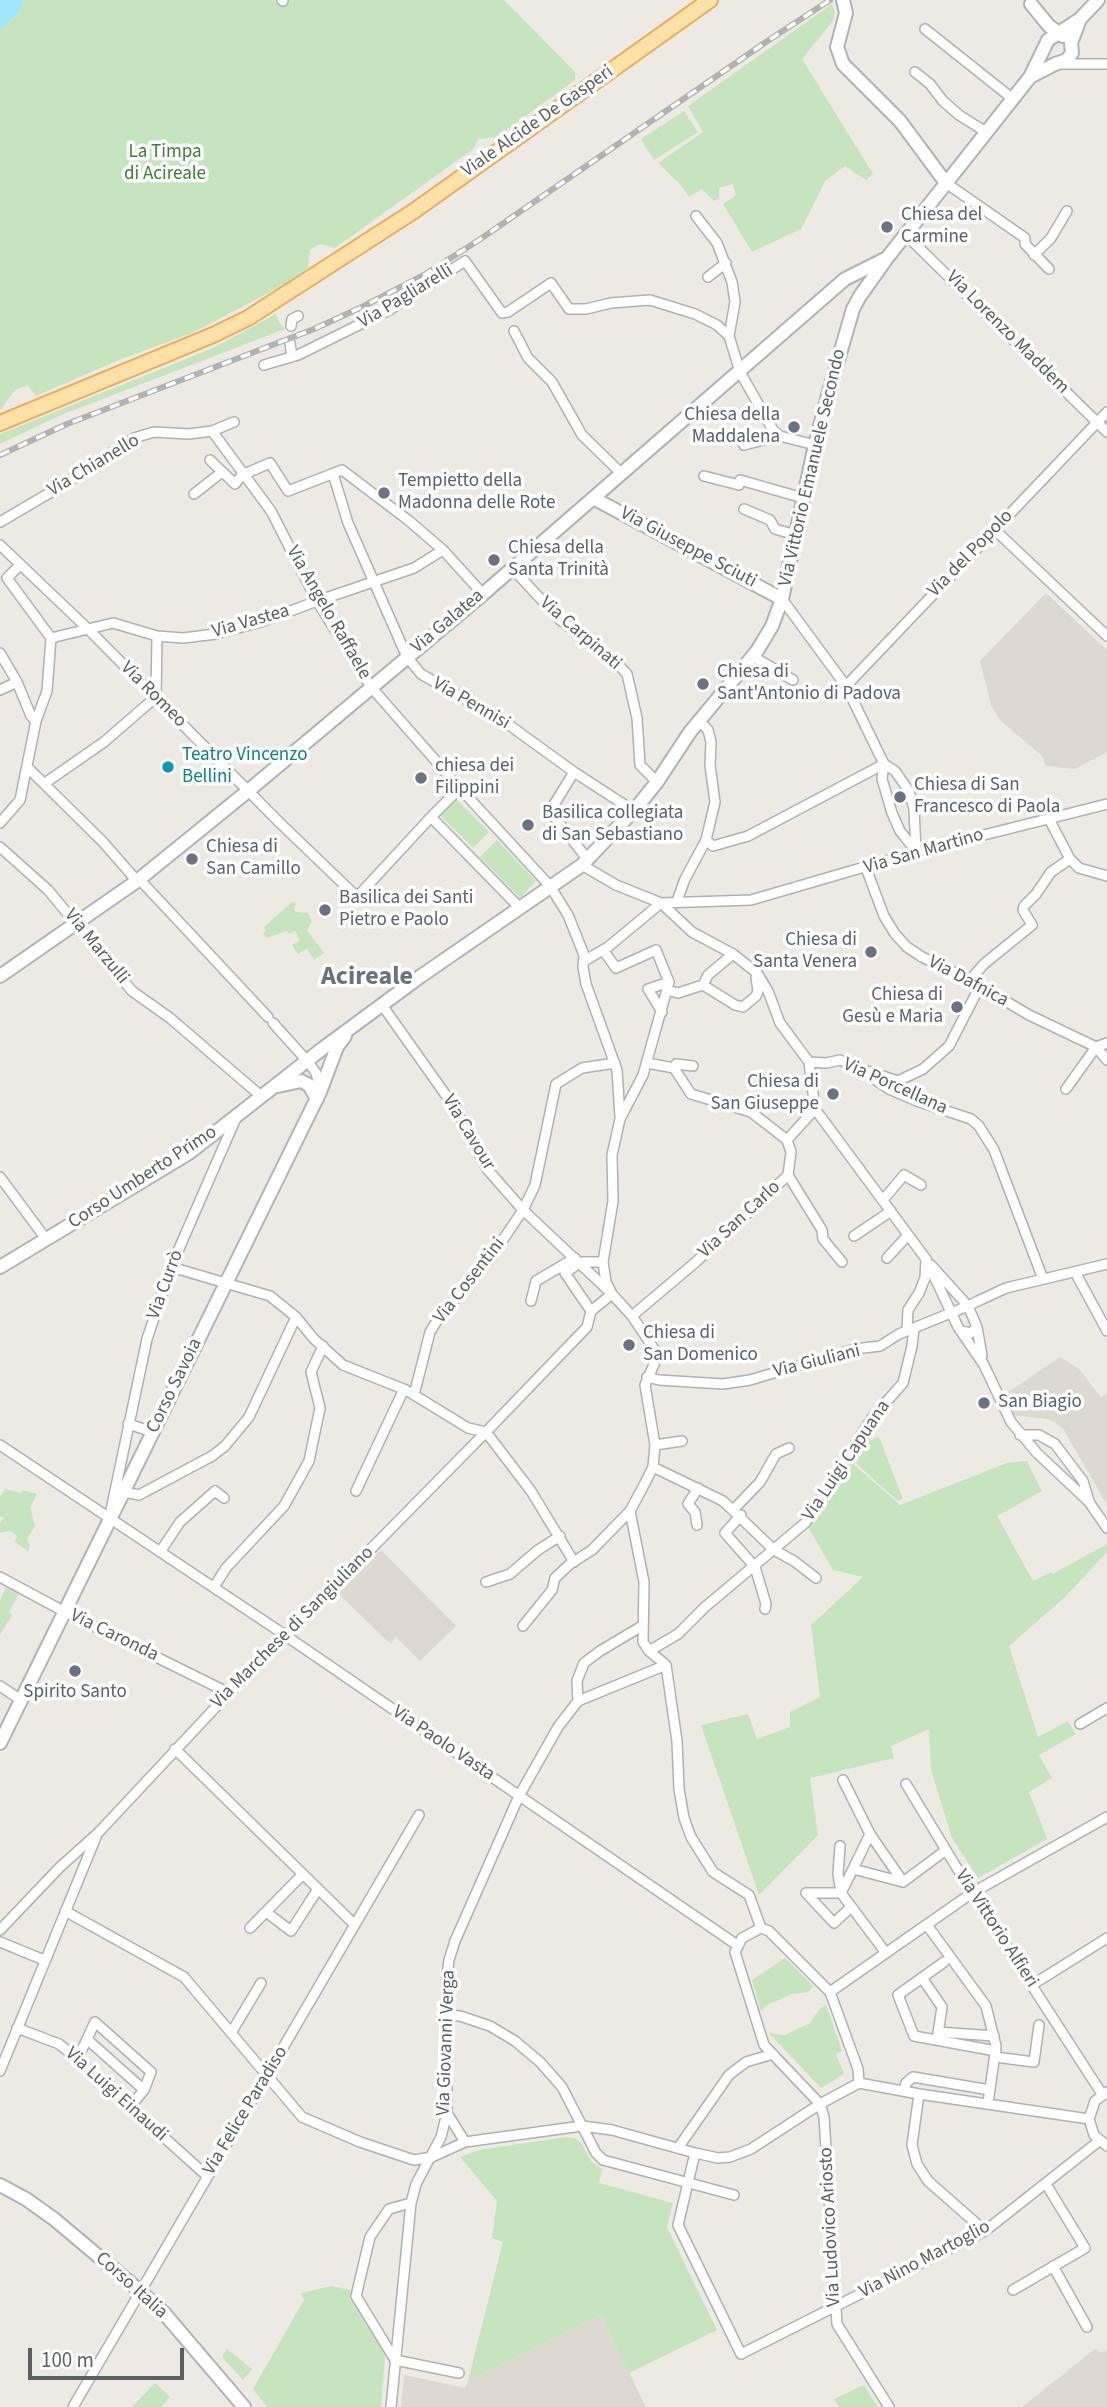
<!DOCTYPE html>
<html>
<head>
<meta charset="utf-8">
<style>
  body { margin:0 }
  #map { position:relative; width:1107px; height:2407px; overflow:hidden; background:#ede9e3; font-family:"Source Sans 3",sans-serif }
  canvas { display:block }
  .scale { position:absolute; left:28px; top:2348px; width:156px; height:32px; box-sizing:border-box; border:4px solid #5b6063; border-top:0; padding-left:9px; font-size:21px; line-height:24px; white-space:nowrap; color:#5b6063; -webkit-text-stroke:5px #fff; paint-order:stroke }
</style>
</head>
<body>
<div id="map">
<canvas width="1107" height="2407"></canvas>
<div class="scale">100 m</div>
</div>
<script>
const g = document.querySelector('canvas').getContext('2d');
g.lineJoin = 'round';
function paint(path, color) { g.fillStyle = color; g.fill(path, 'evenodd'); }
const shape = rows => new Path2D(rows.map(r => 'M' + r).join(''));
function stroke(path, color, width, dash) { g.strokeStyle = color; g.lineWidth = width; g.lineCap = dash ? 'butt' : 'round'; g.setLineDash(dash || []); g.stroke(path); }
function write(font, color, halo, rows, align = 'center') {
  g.font = font + ' "Source Sans 3",sans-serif'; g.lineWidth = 7; g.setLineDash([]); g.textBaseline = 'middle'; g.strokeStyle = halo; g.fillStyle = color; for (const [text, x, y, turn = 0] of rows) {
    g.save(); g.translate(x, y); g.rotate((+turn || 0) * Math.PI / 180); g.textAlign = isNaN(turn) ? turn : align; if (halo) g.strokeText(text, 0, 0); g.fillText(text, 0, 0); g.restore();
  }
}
const education = shape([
  [1046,593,1107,650,1107,752,1075,769,1046,766,1042,756,1000,720,991,705,980,661],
  [1060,1357,1079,1369,1101,1397,1107,1393,1107,1505,1064,1430,1055,1422,1047,1419,1012,1415,1004,1395],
  [381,1550,456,1626,420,1661,396,1637,391,1643,386,1640,338,1593],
  [601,2315,646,2407,401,2407,404,2375,465,2388,468,2381],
  [1095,2349,1101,2352,1107,2351,1107,2407,1022,2407]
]);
const green = shape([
  [24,0,504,0,575,72,575,80,497,137,479,139,473,149,335,248,320,244,310,250,308,268,280,287,192,333,121,359,36,396,28,385,15,390,0,410,0,30,20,11],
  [832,4,835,13,832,22,802,59,873,174,866,180,845,166,825,181,801,229,752,252,723,204,736,195,733,184,719,188,719,198,714,201,702,189,689,197,680,184,658,163,703,132,688,106],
  [684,111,698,132,654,160,641,139],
  [276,314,279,322,285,329,61,415,0,444,0,434,213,348],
  [456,799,489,832,473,848,440,815],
  [497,840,536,881,520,898,480,857],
  [292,902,297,904,294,906,295,912,308,913,312,922,307,930,324,953,314,960,307,949,298,954,292,945,300,941,295,931,289,934,287,931,267,938,263,934,266,930,264,927],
  [879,1437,903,1499,898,1501,851,1459,861,1444],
  [850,1461,900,1505,1007,1463,1027,1461,1042,1491,997,1516,1033,1581,1051,1572,1053,1574,1107,1544,1107,1552,1064,1598,1009,1646,1038,1737,1068,1721,1076,1734,1039,1755,1052,1778,1029,1792,1047,1839,978,1878,952,1838,931,1770,929,1729,891,1746,894,1758,810,1778,818,1835,759,1895,701,1725,748,1714,757,1739,790,1727,790,1712,820,1697,811,1625,863,1577,833,1570,807,1525],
  [5,1489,21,1493,23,1490,37,1494,30,1507,35,1526,27,1539,30,1546,28,1551,15,1542,17,1536,10,1531,0,1533,0,1523,4,1518,0,1516,0,1497],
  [6,1587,19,1594,9,1612,12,1615,0,1635,0,1600],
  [785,1958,813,1986,809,1992,792,1994,767,2005,761,2011,752,1980],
  [826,2005,842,2051,836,2054,844,2074,821,2088,769,2033,785,2035,810,2023,820,2008],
  [566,2137,575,2138,581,2143,592,2162,602,2169,599,2183,673,2203,667,2227,717,2330,629,2373,601,2315,468,2381,503,2242,492,2238,497,2201,460,2157,479,2150],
  [331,2286,350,2290,350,2298,377,2337,385,2357,381,2407,267,2407,253,2389,304,2300,301,2293],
  [227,2349,252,2369,243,2380,222,2357],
  [155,2383,170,2397,161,2407,132,2407],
  [864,2385,878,2407,839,2407,834,2399]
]);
const water = shape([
  [0,0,24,0,20,11,0,30]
]);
const street = shape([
  [282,0,283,1],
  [925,29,1013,99],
  [1061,64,1107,64],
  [915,72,930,84,943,101,959,115,986,132],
  [946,183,1025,238,1025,244,1049,269],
  [696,216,717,243,732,282,735,302,729,336],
  [906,235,1107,432],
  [1034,255,1051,238,1067,211],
  [708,277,726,263],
  [291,326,292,319,298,316],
  [514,331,528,358,552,382,582,435,622,474],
  [290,343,292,357],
  [264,365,298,355,391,309,465,261,502,313,508,312,551,283,569,309,586,309,611,303,650,300,695,314,717,325,729,336,740,372,773,430,780,436,815,445],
  [212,431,271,511,317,601,371,687,457,785,550,886,568,915,584,955,583,967,586,984,617,1070,620,1117],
  [744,445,780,436],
  [210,460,235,484,242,475,270,463,288,491,342,470,408,520,443,550,483,594],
  [333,474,348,523,407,657,421,674,505,722,574,772,634,811],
  [704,476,739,485,740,480,803,498],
  [194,494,222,472],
  [744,509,770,520,775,529,796,535],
  [0,522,63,485,134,438,154,432,189,434,212,431,234,422],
  [995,530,1107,636],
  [0,545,87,628,280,823,357,897,431,817],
  [512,568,560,620,616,662,627,674,637,718,640,765,657,782],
  [782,599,846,686,884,764,895,771,909,791,914,809,916,852],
  [51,638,113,623,157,636,183,638,216,634,264,621,317,601,414,568,443,550],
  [0,653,17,682,31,716,36,721],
  [752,656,793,680],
  [846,686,1107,412],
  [0,690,17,682],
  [884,764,882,779,892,813,900,831,916,851],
  [28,768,103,842,137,881,141,881,268,1017],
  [574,772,552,808,556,819,588,860],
  [45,783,104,742,156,697,157,636],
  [460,788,431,817,519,907],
  [1049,819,1070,859,1079,868,1107,876],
  [0,823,20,800,36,721,47,691,51,638,7,578,20,565],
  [706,840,713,846,748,836,884,764],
  [0,847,48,890,132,991,170,1018,261,1096],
  [582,865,616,885,661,903,692,932,733,954,757,973,768,991,780,1023,809,1062,815,1109],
  [866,868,884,916,895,934,907,947,922,957,970,980,1029,1015,1096,1047,1107,1060],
  [677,901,685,879,706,840,715,802,710,765,711,742,708,730,700,721],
  [733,954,708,975,703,985,735,1005,743,1007,756,996,758,991,756,977],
  [584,961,608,947,661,903,751,900,916,852,1107,804],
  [970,980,984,964,1032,925,1023,910,1024,906,1036,894,1051,872,1070,859],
  [667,990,678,993,703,985],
  [382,1005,455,1108,487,1169,523,1210,612,1294,632,1316,658,1355,645,1385,655,1445,653,1467,644,1485,630,1511,592,1550,570,1564,555,1578,552,1590,523,1626],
  [662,1012,648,989,669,982],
  [273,1023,309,1063,316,1073,320,1090],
  [809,1062,826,1063,840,1060,858,1068,889,1089,917,1101,971,1119,979,1126,994,1150,1043,1279],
  [647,1063,674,1068,691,1094,751,1112,787,1140],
  [674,1068,676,1064,693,1066],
  [867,1071,898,1081,923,1069,949,1046,980,986],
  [1066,1089,1096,1047,1107,1043],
  [815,1109,926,1259,925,1278,919,1293,908,1310,907,1331],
  [788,1175,822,1230,823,1239,842,1262],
  [0,1177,46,1239],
  [883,1200,904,1175,921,1185],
  [854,1236,891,1211],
  [887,1258,908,1235],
  [926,1259,958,1327,984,1365,1011,1422,1037,1453,1089,1502,1107,1528],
  [171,1267,270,1296,296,1317,314,1339,343,1365,406,1390,468,1428,486,1432,531,1491,574,1562],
  [1075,1272,1107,1331],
  [531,1301,536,1281,575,1258],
  [591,1311,565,1273,581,1262,603,1262],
  [632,1316,697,1261,788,1175,791,1152,787,1140,815,1109],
  [977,1327,982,1356],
  [962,1331,971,1333,977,1327,968,1306,978,1301,1006,1288,1107,1264],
  [647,1377,659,1380,723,1384,750,1380,855,1349,880,1346,899,1334,968,1306,931,1265],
  [414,1395,430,1332,438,1319,492,1256,523,1210,535,1185,556,1084,582,1068,615,1063],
  [128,1424,153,1432],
  [1020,1435,1039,1435,1055,1444,1083,1481,1089,1501],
  [0,1445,276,1629,737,1945],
  [655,1445,682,1441],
  [653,1467,723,1501,774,1550,794,1561,816,1578],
  [119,1491,139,1495,212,1456,225,1446,249,1417,296,1317],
  [356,1491,404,1389],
  [734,1509,760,1482,776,1454,789,1448],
  [111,1510,147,1339,171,1267,236,1118],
  [630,1511,644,1582,643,1642,649,1651,666,1665,677,1741,679,1789,684,1818,691,1837,713,1872,749,1895,761,1928],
  [741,1515,725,1533,755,1567,766,1604,765,1609],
  [697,1525,695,1512,688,1504,698,1488],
  [160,1552,180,1522,215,1491,224,1498],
  [0,1577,65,1612,229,1693],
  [486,1582,510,1574,538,1550,560,1536],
  [214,1587,226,1568,284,1506,309,1461,320,1408,311,1372,323,1346],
  [649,1651,678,1634,705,1607,805,1523,872,1418,903,1383,912,1346,914,1329],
  [0,1686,21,1700],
  [578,1701,577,1681,584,1663,600,1651,642,1626],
  [1080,1724,1107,1708],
  [175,1749,355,1925],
  [843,1780,870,1834,853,1869],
  [906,1784,972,1893,1102,2094],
  [870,1834,903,1882],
  [840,1846,838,1874,841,1893,806,1893,834,1923,851,1907],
  [65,1911,184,1977,302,2117,360,2142,414,2160,432,2157,465,2142,582,2126,612,2130,695,2153,718,2158,730,2157,751,2149,820,2104,859,2083,858,2069,830,1992,769,1931,761,1928,742,1938,735,1952,764,2045,820,2104,824,2117,837,2324,889,2407],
  [266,1912,291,1931,318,1889],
  [927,1925,986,2006,996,2046,988,2103],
  [250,1928,303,1874],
  [0,1930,60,1867,98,1833,229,1693,486,1432,587,1327,591,1311,612,1294,606,1282,603,1262,613,1201,612,1155,620,1119,643,1075,669,982,656,950,616,968,603,950],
  [0,1942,44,1960],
  [886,1953,841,1893,853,1869,903,1882,946,1850],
  [944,1962,898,1995,914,2036,996,2051],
  [922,1978,942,2007,937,2040],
  [1032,1985,1107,1938],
  [830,1992,972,1893,1107,1817],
  [447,2015,460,2016,490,2026,515,2041,540,2062,562,2087,596,2153,603,2160,734,2195],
  [17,2028,59,2044,69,2052,207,2176],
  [938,2032,994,2036],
  [231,2033,261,1983],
  [88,2040,144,2090],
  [995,2057,1034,2062,1039,2025],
  [77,2060,95,2022,151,2072,144,2090,130,2107],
  [0,2071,96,1837],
  [859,2083,919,2094,1089,2119],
  [904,2091,906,2083,913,2077,990,2090],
  [1107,2092,1095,2101,1089,2119,1094,2135,1107,2146],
  [919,2094,912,2145,917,2164,928,2181,985,2231],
  [447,2113,465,2142],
  [678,2148,729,2075,746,2062,773,2054],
  [695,2153,678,2225,741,2354,985,2231,1099,2141],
  [411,2203,389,2209,370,2237,356,2296,395,2360,459,2373],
  [1053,2266,1087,2327],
  [1013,2290,1085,2248,1046,2184],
  [73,2407,419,1815],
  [391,2407,411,2203,416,2184,441,2137,447,2113,446,1984,449,1960,455,1941,519,1796,558,1727,578,1701,666,1665]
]);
const secondary = shape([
  [843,0,846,13,837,47,843,64,900,121,946,183],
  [1031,4,1049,26,1063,36],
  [1030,77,1055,64,1067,60,1072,53,1071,43,1080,19],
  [593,498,782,599],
  [0,976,137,881,248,791,483,594,845,279,885,259],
  [278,1086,301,1081,309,1085,317,1099],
  [0,1267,189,1153,322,1049,421,976,582,865,637,807,657,782,690,732,757,651,772,626,782,599,815,445,830,388,853,309,860,296,887,258,1030,77,1048,40,1080,19,1098,0],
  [0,1743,320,1092,337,1047,345,1036],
  [0,2185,26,2199,54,2219,141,2292,164,2313,244,2407]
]);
const primary = shape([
  [0,423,213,335,248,318,414,211,710,0]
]);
const rail = shape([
  [0,455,67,424,314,329,362,307,424,275,479,240,766,42,830,0]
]);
const markers = [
  [887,227,7,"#6b7280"],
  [794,427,7,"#6b7280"],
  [384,493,7,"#6b7280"],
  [494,560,7,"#6b7280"],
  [703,684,7,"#6b7280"],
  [168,767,7,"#0f9aa8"],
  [421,778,7,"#6b7280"],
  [900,797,7,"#6b7280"],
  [528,825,7,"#6b7280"],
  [192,859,7,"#6b7280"],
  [325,910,7,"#6b7280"],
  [871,952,7,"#6b7280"],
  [957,1007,7,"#6b7280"],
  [833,1094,7,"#6b7280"],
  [629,1345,7,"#6b7280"],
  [984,1403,7,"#6b7280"],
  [75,1671,7,"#6b7280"]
];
const streetNames = [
  ["Viale Alcide De Gasperi",538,122,-35],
  ["Via Pagliarelli",406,297,-31],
  ["Via Lorenzo Maddem",1007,333,45],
  ["Via Chianello",94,466,-31],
  ["Via Vittorio Emanuele Secondo",813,468,-77],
  ["Via Giuseppe Sciuti",688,548,28],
  ["Via del Popolo",971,554,-46],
  ["Via Angelo Raffaele",328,613,60],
  ["Via Vastea",251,622,-16],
  ["Via Galatea",448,622,-40],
  ["Via Carpinati",580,634,41],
  ["Via Romeo",153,695,45],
  ["Via Pennisi",471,704,30],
  ["Via San Martino",924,852,-16],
  ["Via Marzulli",96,947,51],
  ["Via Dafnica",968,982,28],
  ["Via Porcellana",895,1087,24],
  ["Via Cavour",468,1133,59],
  ["Corso Umberto Primo",143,1178,-33],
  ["Via San Carlo",740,1220,-43],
  ["Via Cosentini",470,1281,-52],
  ["Via Currò",166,1285,-70],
  ["Via Giuliani",817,1362,-14],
  ["Corso Savoia",175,1386,-64],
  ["Via Luigi Capuana",847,1461,-56],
  ["Via Marchese di Sangiuliano",293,1628,-45],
  ["Via Caronda",114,1636,26],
  ["Via Paolo Vasta",443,1744,34],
  ["Via Vittorio Alfieri",996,1929,57],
  ["Via Giovanni Verga",447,2043,-88],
  ["Via Luigi Einaudi",116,2095,42],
  ["Via Felice Paradiso",246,2111,-59],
  ["Via Ludovico Ariosto",831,2227,-93],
  ["Via Nino Martoglio",925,2260,-28],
  ["Corso Italia",131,2286,42]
];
const parkNames = [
  ["La Timpa",165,153],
  ["di Acireale",165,175]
];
const worshipNames = [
  ["Chiesa del",901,216],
  ["Carmine",901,238],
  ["Chiesa della",780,416,"right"],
  ["Maddalena",780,438,"right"],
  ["Tempietto della",398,482],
  ["Madonna delle Rote",398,504],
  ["Chiesa della",508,549],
  ["Santa Trinità",508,571],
  ["Chiesa di",717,673],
  ["Sant'Antonio di Padova",717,695],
  ["chiesa dei",435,767],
  ["Filippini",435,789],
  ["Chiesa di San",914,786],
  ["Francesco di Paola",914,808],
  ["Basilica collegiata",542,814],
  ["di San Sebastiano",542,836],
  ["Chiesa di",206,848],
  ["San Camillo",206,870],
  ["Basilica dei Santi",339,899],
  ["Pietro e Paolo",339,921],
  ["Chiesa di",857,941,"right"],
  ["Santa Venera",857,963,"right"],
  ["Chiesa di",943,996,"right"],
  ["Gesù e Maria",943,1018,"right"],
  ["Chiesa di",819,1083,"right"],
  ["San Giuseppe",819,1105,"right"],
  ["Chiesa di",643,1334],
  ["San Domenico",643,1356],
  ["San Biagio",998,1403],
  ["Spirito Santo",75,1693,"center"]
];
const cultureNames = [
  ["Teatro Vincenzo",182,756],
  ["Bellini",182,778]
];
const districtNames = [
  ["Acireale",367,978]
];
paint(education, '#ddd9d1');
paint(green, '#c6e5bf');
paint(water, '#a2e6fe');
stroke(street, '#aeb2b5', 12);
stroke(secondary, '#afb4b8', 16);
stroke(primary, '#efab5a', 18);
stroke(street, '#fff', 9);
stroke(secondary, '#fff', 12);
stroke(primary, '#fee1a7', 14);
stroke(rail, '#b1b2b3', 6);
stroke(rail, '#fff', 3.5, [10]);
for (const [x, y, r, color] of markers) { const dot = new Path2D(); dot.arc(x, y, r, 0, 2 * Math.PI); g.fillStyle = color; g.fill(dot); stroke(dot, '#fff', 2.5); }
write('19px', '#5b6063', '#fff', streetNames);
write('19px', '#3f8035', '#fff', parkNames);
write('19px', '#5b616d', '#fff', worshipNames, 'left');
write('19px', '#0d838f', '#fff', cultureNames, 'left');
write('bold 26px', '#6c7275', '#fff', districtNames);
</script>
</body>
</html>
